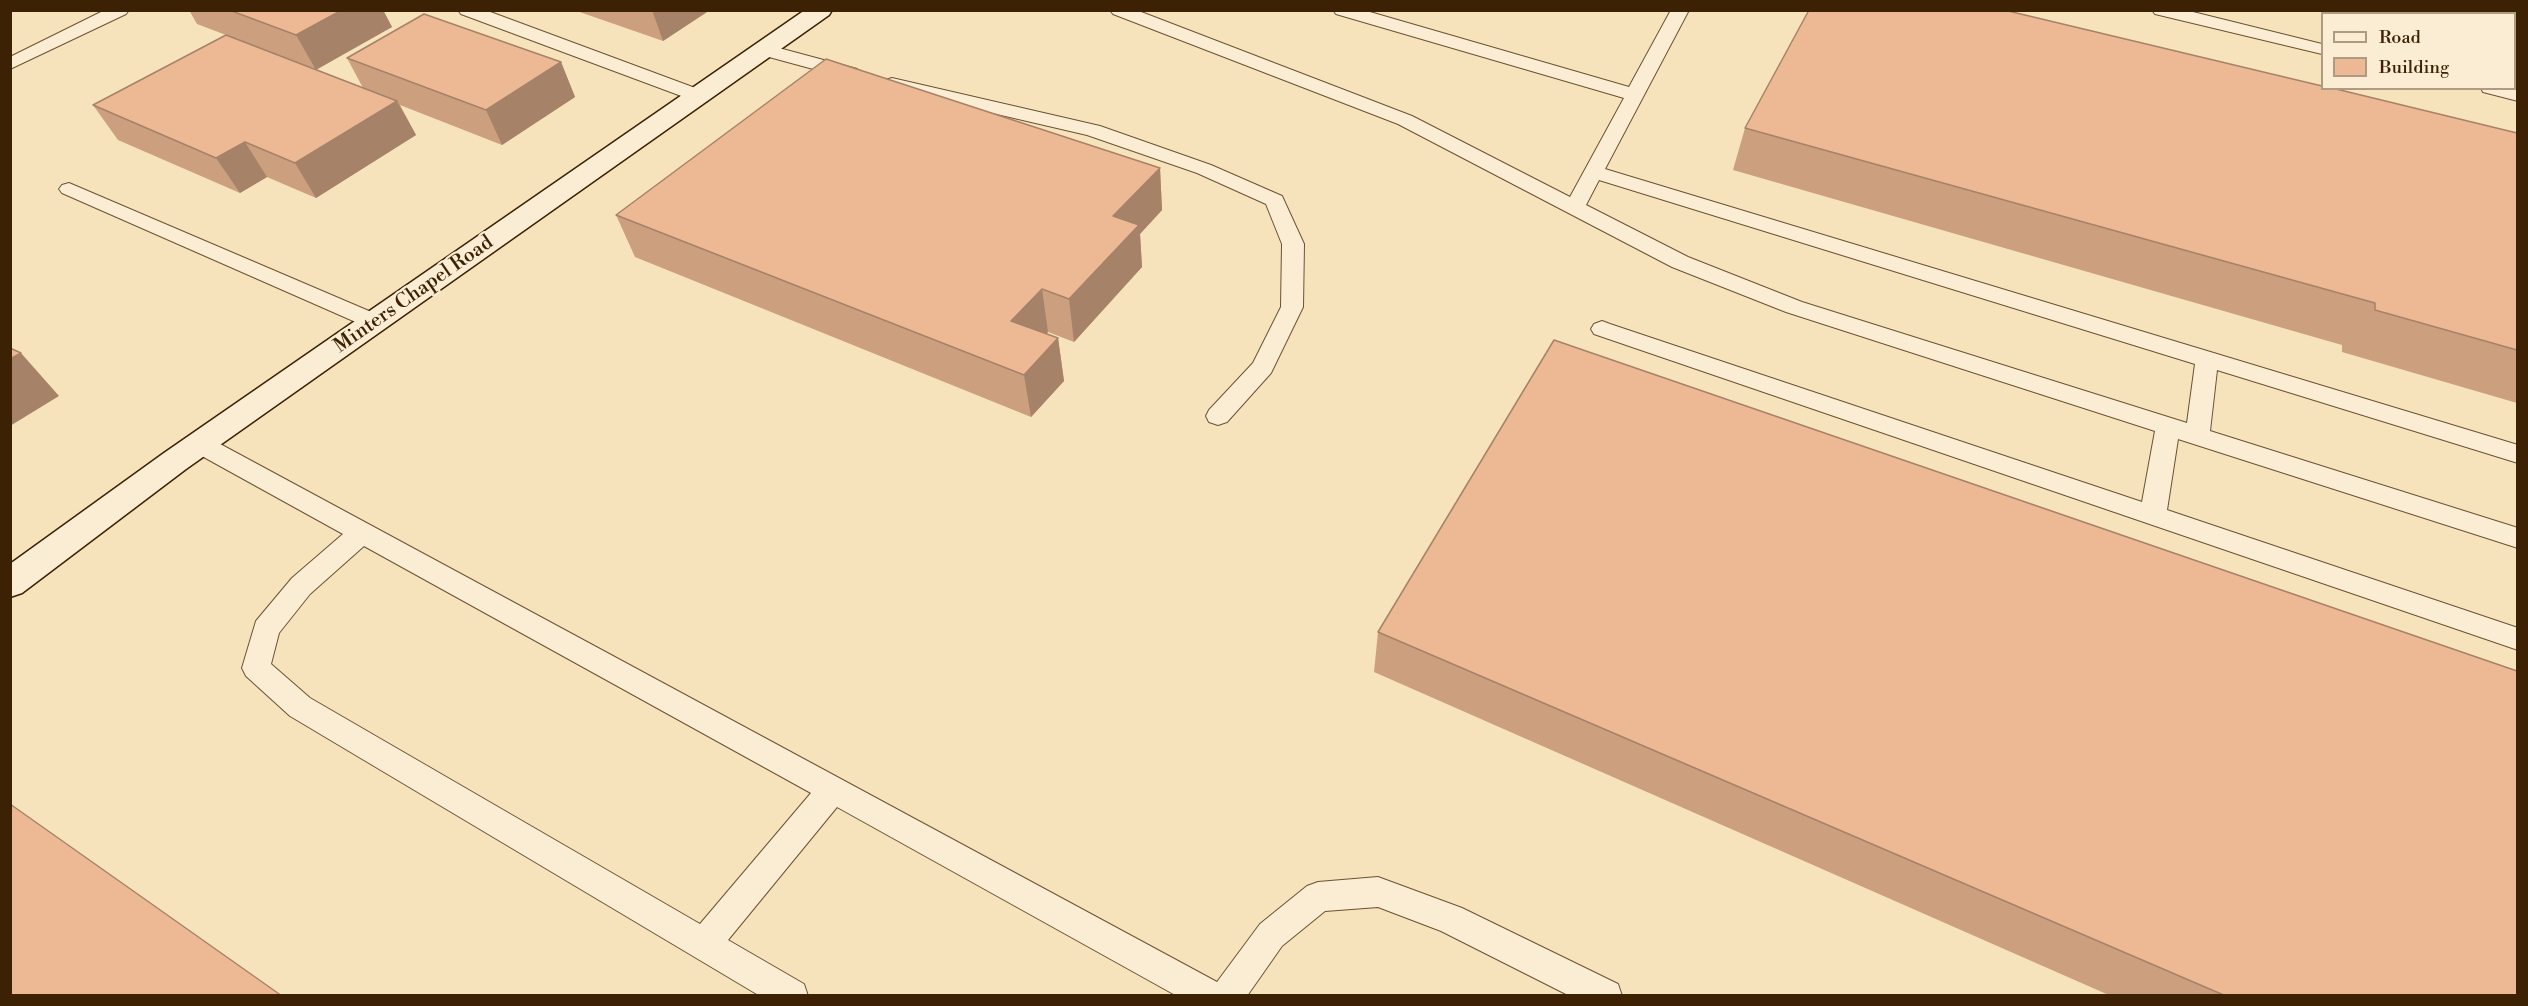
<!DOCTYPE html>
<html>
<head>
<meta charset="utf-8">
<style>
  body { margin:0 }
  #map { position:relative; width:2528px; height:1006px; overflow:hidden; background:#f7e3bb; font-family:"Libre Bodoni",serif }
  canvas { display:block }
  .frame { position:absolute; inset:0; border:12px solid #3c2104; pointer-events:none }
  .legend { position:absolute; left:2321px; top:12px; width:195px; height:78px; box-sizing:border-box; background:#faedd3; border:2px solid #ae9b80; margin:0; padding:8px 10px; list-style:none; font-size:18px; color:#3c2104 }
  .legend li { display:flex; align-items:center; gap:12px; height:30px }
  .legend b { width:30px; border:2px solid #ae9b80 }
</style>
</head>
<body>
<div id="map">
<canvas width="2528" height="1006"></canvas>
<div class="frame"></div>
<ul class="legend">
<li><b style="height:8px;background:#faedd3"></b>Road</li>
<li><b style="height:16px;background:#edb994"></b>Building</li>
</ul>
</div>
<script>
const g = document.querySelector('canvas').getContext('2d');
g.lineJoin = 'round';
function paint(path, color) { g.fillStyle = color; g.fill(path, 'evenodd'); }
const shape = rows => new Path2D(rows.map(r => 'M' + r).join(''));
function stroke(path, color, width, dash) { g.strokeStyle = color; g.lineWidth = width; g.lineCap = dash ? 'butt' : 'round'; g.setLineDash(dash || []); g.stroke(path); }
function write(font, color, halo, rows, align = 'center') {
  g.font = font + ' "Libre Bodoni",serif'; g.lineWidth = 4.5; g.setLineDash([]); g.textBaseline = 'middle'; g.strokeStyle = halo; g.fillStyle = color; for (const [text, x, y, turn = 0] of rows) {
    g.save(); g.translate(x, y); g.rotate((+turn || 0) * Math.PI / 180); g.textAlign = isNaN(turn) ? turn : align; if (halo) g.strokeText(text, 0, 0); g.fillText(text, 0, 0); g.restore();
  }
}
const green = shape([
  [2331,11,2517,11,2517,52,2515,51,2514,14,2344,14]
]);
const lane = shape([
  [105,10,129,10,126,14,10,69,10,57,105,10],
  [458,10,485,10,706,92,709,96,706,100,699,102,692,100,461,14,458,10],
  [1110,10,1136,10,1412,116,1570,197,1624,98,1336,14,1333,10,1363,10,1629,87,1671,10,1689,10,1605,169,2518,445,2518,463,2217,370,2210,431,2518,528,2518,548,2178,439,2167,510,2518,628,2518,650,1594,334,1591,329,1594,324,1602,321,1610,324,2142,502,2155,431,1786,312,1672,267,1398,124,1113,14,1110,10],
  [1599,180,2195,364,2187,423,1802,302,1688,257,1586,205,1599,180],
  [2152,10,2185,10,2322,44,2322,54,2155,14,2152,10],
  [764,44,857,69,859,73,857,77,850,79,758,54,755,50,758,46,764,44],
  [892,78,1100,126,1211,165,1282,196,1304,244,1303,307,1271,373,1227,422,1218,425,1209,422,1206,416,1209,410,1253,363,1281,307,1282,244,1266,204,1197,173,1087,135,885,88,883,84,885,80,892,78],
  [2481,88,2518,89,2518,101,2483,92,2481,88],
  [69,183,383,317,386,322,383,327,375,330,367,327,62,193,59,189,62,185,69,183],
  [200,435,209,438,1217,982,1260,924,1307,886,1318,882,1378,877,1462,908,1618,984,1622,996,1570,996,1441,931,1378,907,1325,911,1282,946,1247,996,1177,996,837,807,728,940,804,984,808,996,760,996,290,716,246,676,242,668,256,621,292,578,343,534,191,450,188,444,191,438,200,435],
  [364,546,811,793,700,924,310,698,271,664,279,633,310,594,364,546]
]);
const secondary = shape([
  [805,10,832,10,829,15,186,469,22,593,10,597,10,564,164,453,805,10]
]);
const wall = shape([
  [189,10,383,10,392,27,316,69,363,88,347,58,561,62,575,97,502,145,400,105,416,135,316,198,267,177,240,193,118,140,93,105,226,35,197,24],
  [574,10,710,10,663,41],
  [1745,128,2517,133,2517,403,2342,352,2342,345,1733,170],
  [1160,168,1162,210,1140,234,1142,267,1074,342,1048,332,1046,334,1058,338,1064,381,1031,417,635,257,616,215],
  [1378,632,2517,996,2111,996,1374,672]
]);
const shadedWall = shape([
  [342,10,383,10,392,27,316,70,296,35],
  [652,10,710,10,663,41],
  [561,62,575,97,502,145,486,110],
  [397,101,416,135,316,198,295,163],
  [245,142,267,177,240,193,216,158],
  [1160,168,1162,210,1140,234,1142,267,1074,342,1069,299,1113,216],
  [1042,289,1048,332,1019,363,1011,321],
  [1058,338,1064,381,1031,417,1024,375],
  [21,353,59,396,10,426,10,359]
]);
const building = shape([
  [229,10,342,10,296,35,229,10],
  [1809,10,2004,10,2322,86,2322,88,2332,88,2517,133,2517,350,2375,310,2375,303,1745,128,1809,10],
  [424,14,561,62,486,110,347,58,424,14],
  [226,35,397,101,295,163,245,142,216,158,93,105,226,35],
  [826,59,1160,168,1113,216,1139,225,1069,299,1042,289,1011,321,1058,338,1024,375,616,215,826,59],
  [1554,340,2517,671,2517,996,2226,996,1378,632,1554,340],
  [10,348,21,353,10,359,10,348],
  [10,804,282,996,10,996,10,804]
]);
const streetNames = [
  ["Minters Chapel Road",414,295,-35]
];
paint(green, '#bac492');
stroke(lane, '#6b5232', 2);
stroke(secondary, '#3c2104', 3);
paint(lane, '#faedd3');
paint(secondary, '#faedd3');
paint(wall, '#cc9f7f');
paint(shadedWall, '#a68268');
paint(building, '#edb994');
stroke(building, '#a68268', 1.5);
write('20px', '#3c2104', '#faedd3', streetNames);
</script>
</body>
</html>
